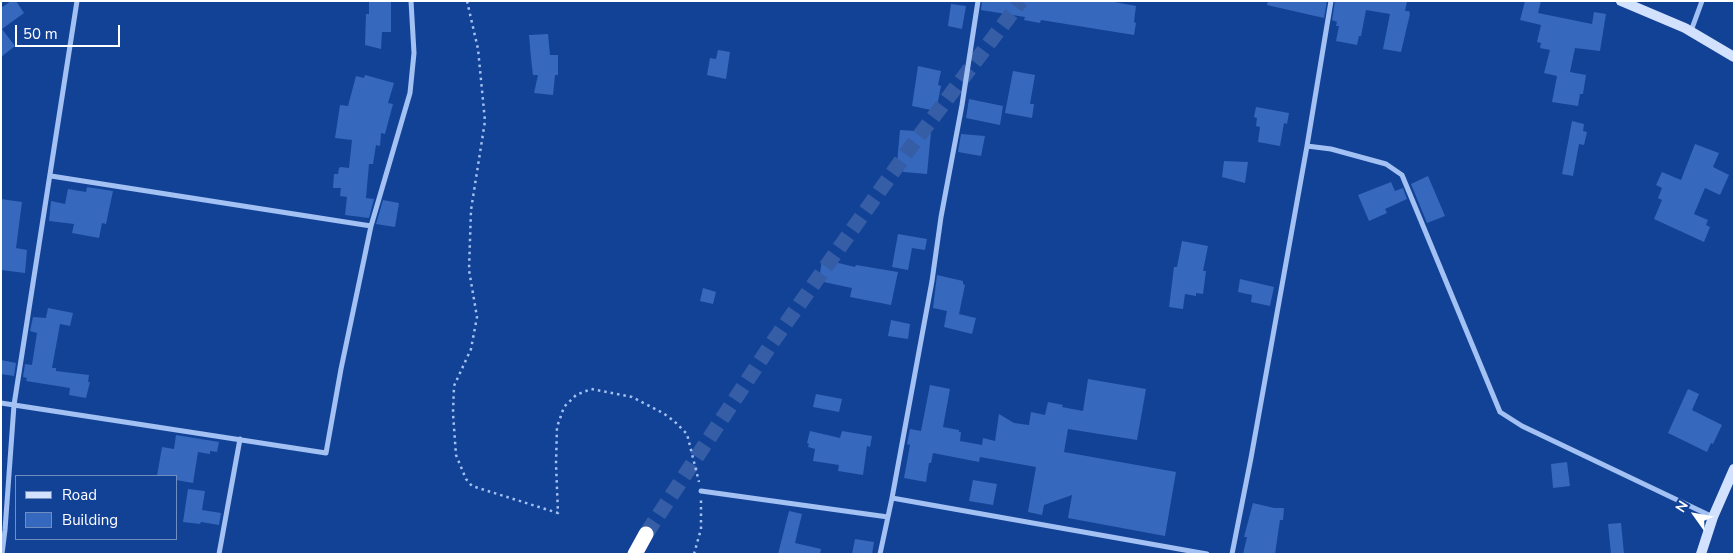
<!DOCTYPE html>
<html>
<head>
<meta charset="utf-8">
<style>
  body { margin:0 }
  #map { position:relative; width:1735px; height:555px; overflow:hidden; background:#124296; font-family:"Nunito Sans",sans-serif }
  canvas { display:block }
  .frame { position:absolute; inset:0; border:2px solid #fff; pointer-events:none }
  .legend { position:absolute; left:15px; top:475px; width:162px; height:65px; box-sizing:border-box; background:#124296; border:1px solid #718ec0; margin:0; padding:6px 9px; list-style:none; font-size:15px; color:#fff }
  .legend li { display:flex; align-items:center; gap:10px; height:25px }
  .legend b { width:25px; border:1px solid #718ec0 }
  .north { position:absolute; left:1670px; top:490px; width:50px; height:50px; -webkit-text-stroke:4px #124296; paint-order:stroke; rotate:302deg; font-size:14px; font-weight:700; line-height:20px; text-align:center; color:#fff }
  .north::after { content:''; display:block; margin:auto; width:18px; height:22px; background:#fff; clip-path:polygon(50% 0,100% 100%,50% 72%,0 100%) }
  .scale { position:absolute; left:15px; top:25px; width:105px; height:22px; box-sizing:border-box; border:2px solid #fff; border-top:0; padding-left:6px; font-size:15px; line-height:18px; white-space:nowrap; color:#fff; -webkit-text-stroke:4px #124296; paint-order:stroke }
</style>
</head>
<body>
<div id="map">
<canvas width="1735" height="555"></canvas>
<div class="frame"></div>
<ul class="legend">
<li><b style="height:6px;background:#d2e1fd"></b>Road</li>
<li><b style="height:14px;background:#3668bd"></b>Building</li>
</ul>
<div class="north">N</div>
<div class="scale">50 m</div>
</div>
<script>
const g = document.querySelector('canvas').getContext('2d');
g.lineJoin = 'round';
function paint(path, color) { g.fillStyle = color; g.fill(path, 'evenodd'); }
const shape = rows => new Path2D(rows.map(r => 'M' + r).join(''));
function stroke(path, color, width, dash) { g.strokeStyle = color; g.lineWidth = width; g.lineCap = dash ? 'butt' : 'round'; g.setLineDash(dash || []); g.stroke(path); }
const building = shape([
  [11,1,16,1,24,13,2,29,15,46,1,57,1,8],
  [369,1,391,1,391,32,382,32,381,49,365,45,366,14,369,14],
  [982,1,1109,1,1136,6,1134,22,1136,23,1134,35,1041,20,1040,23,1024,20,1025,17,981,10],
  [1268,1,1327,1,1324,18,1267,5],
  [1335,1,1407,1,1405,11,1409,11,1410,14,1401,52,1383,49,1390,14,1366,10,1361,36,1359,36,1357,45,1336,41,1339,26,1336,26,1337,22,1332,20],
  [1525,1,1541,1,1538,13,1592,24,1594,12,1606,14,1600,51,1575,48,1570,72,1586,75,1583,94,1580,94,1578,106,1552,102,1557,76,1544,73,1550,50,1540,48,1541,43,1537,42,1541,25,1520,20],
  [951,4,966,6,962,29,948,26],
  [548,34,550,55,558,55,558,75,555,75,553,95,534,93,538,75,533,75,531,58,529,35],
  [718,50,730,52,726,79,707,75,710,58,716,59],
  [918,66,941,71,938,85,941,86,936,111,912,106],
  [1013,71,1035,75,1030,104,1034,104,1032,118,1005,113],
  [365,75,394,83,388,103,393,104,385,134,381,133,380,146,376,145,373,164,369,164,366,198,374,199,369,218,345,215,347,197,340,196,341,188,333,188,334,174,338,174,339,168,341,167,349,168,352,140,335,138,340,105,348,106,356,76,364,78],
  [969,99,1003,106,1000,125,966,118],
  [1256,107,1289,113,1287,124,1284,123,1280,146,1258,142,1260,127,1256,126,1257,118,1254,117],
  [1572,121,1584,124,1583,131,1587,132,1584,145,1579,144,1573,176,1562,174],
  [900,130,931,132,927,174,903,172,904,163,897,163],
  [961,134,985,136,981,156,958,152],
  [1695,144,1719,153,1713,167,1729,175,1720,195,1705,188,1694,214,1708,220,1706,225,1710,227,1704,242,1654,219,1662,200,1658,198,1662,188,1656,185,1662,172,1681,180],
  [1224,161,1248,162,1245,183,1222,177],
  [1428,176,1445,216,1427,223,1411,184],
  [1391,182,1395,191,1403,188,1407,199,1385,209,1387,213,1369,221,1358,195],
  [87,187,113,191,106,224,102,223,99,238,72,233,74,224,49,221,51,201,65,204,68,189,86,192],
  [1,199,22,202,16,248,27,250,25,273,1,270],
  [383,200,399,203,395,227,376,224],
  [898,234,927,239,925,250,912,248,908,270,892,267],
  [1182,241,1208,246,1203,271,1206,271,1203,294,1196,293,1196,296,1185,294,1183,309,1169,307,1174,267,1177,267],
  [822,259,855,267,856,265,898,272,891,305,850,297,852,288,819,281],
  [937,275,963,281,963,284,965,285,959,314,976,318,972,334,944,327,947,311,933,308],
  [1240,279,1274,287,1270,306,1251,302,1252,295,1238,292],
  [703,288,716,292,713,304,700,301],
  [48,308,73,313,70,326,60,324,52,368,56,368,56,371,89,375,88,382,90,382,86,398,69,395,70,388,26,381,27,378,23,377,25,364,32,365,37,333,30,331,33,317,46,318],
  [891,320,910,324,908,339,888,336],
  [1,360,16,363,14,376,1,374],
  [1088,379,1146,389,1137,440,1068,429,1064,452,1176,472,1165,536,1068,518,1072,495,1044,505,1042,515,1028,512,1036,467,980,457,979,462,933,453,931,463,929,463,926,482,904,478,910,445,907,444,910,429,921,431,930,385,950,389,943,427,959,430,959,432,961,432,960,441,982,445,983,438,995,441,999,414,1014,423,1029,425,1031,412,1045,415,1048,402,1063,405,1062,407,1083,411],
  [1688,389,1699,394,1692,410,1722,425,1713,444,1711,443,1707,452,1668,433],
  [816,394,842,399,839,412,813,407],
  [810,431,840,438,842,431,872,436,870,447,867,446,863,475,838,471,839,465,813,461,815,449,808,447,809,444,807,443],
  [176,435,219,442,217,452,210,451,210,454,198,452,193,483,176,480,176,476,157,476,162,447,174,449],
  [1567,462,1570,486,1553,488,1551,464],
  [973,480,997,484,993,505,969,501],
  [188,489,205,491,202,510,221,513,219,525,201,522,200,524,183,522],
  [1253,503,1274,508,1284,508,1283,520,1280,520,1275,554,1243,554,1247,537,1244,537],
  [789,511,802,514,795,543,821,549,820,554,778,554],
  [1621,523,1624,554,1611,554,1608,524],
  [855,539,874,542,872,554,852,554]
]);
const highwayTunnel = shape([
  [646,534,772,343,910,148,1021,1]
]);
const path = shape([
  [467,1,478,49,485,121,471,210,469,270,477,317,471,349,454,386,453,413,456,455,466,479,472,486,558,513,556,464,557,427,564,407,576,395,591,389,632,397,663,413,674,421,687,434,699,482],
  [694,554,701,529,701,500]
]);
const street = shape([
  [1691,31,1702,1],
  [1307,146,1331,149,1386,164,1402,175,1500,412,1522,426,1713,517],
  [51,176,371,226],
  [1,403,326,453,341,369,371,226,410,93,414,53,411,1],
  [701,491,888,517],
  [892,498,1207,554],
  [2,554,5,530,14,405,77,1],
  [219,554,240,439],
  [880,554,892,498,932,281,941,217,962,105,978,1],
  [1232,554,1251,458,1307,146,1331,1]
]);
const secondary = shape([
  [1621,1,1685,28,1734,57],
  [1701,554,1713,517,1734,469]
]);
const highway = shape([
  [635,554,646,534]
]);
paint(building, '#3668bd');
stroke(highwayTunnel, '#365ea6', 15, [15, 8]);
stroke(path, '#a3c1f3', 2.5, [2.5, 4]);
stroke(street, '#a3c1f3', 5);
stroke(secondary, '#d2e1fd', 10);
stroke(highway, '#fff', 15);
</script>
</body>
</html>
